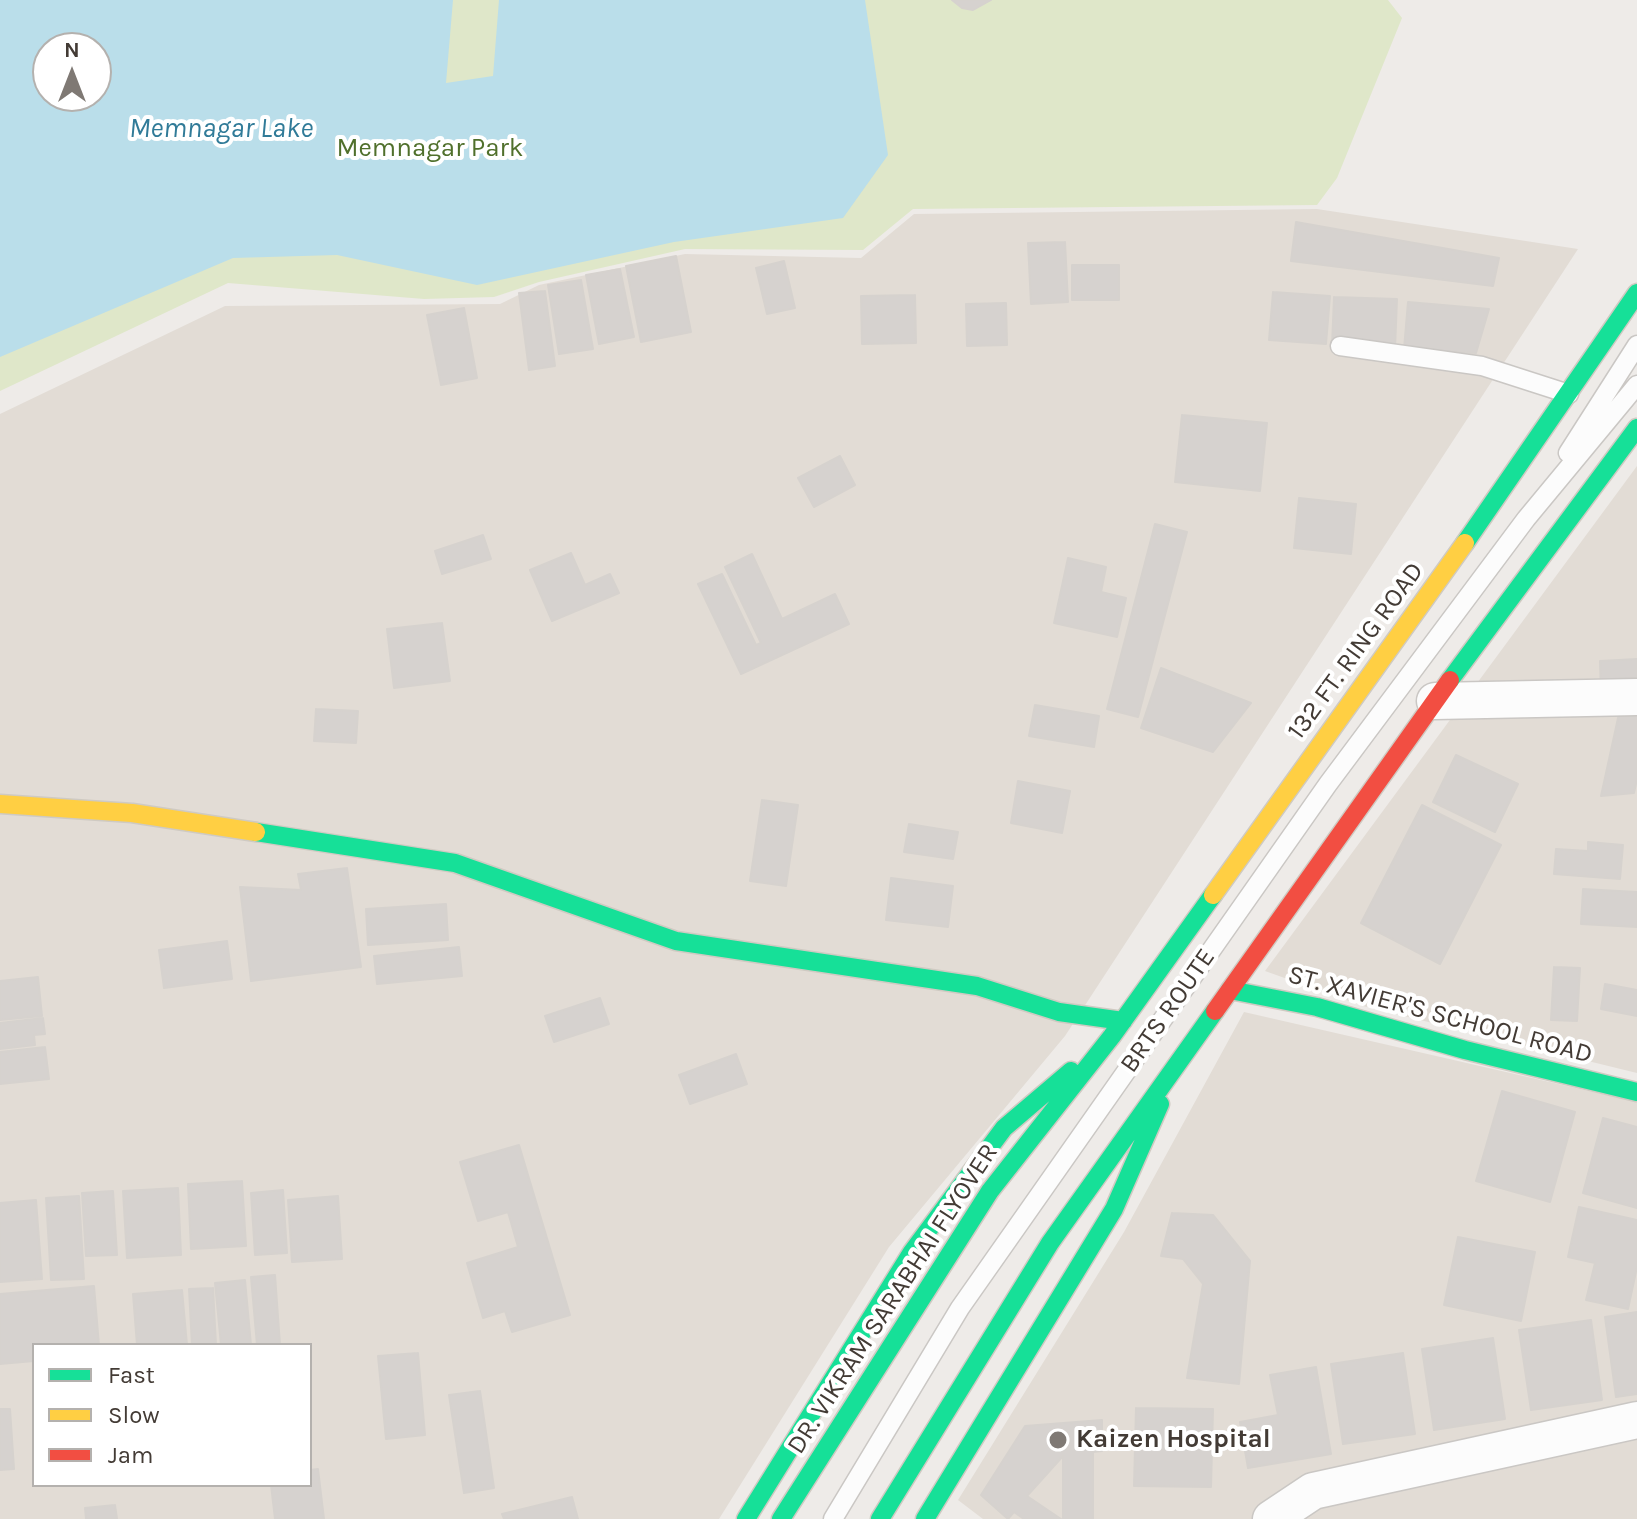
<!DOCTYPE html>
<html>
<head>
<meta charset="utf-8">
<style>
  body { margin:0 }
  #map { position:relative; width:1637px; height:1519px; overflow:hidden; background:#eeebe8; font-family:Karla,sans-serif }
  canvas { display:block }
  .legend { position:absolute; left:32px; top:1343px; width:280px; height:144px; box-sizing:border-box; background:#fff; border:2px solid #b4b1ae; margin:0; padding:10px 14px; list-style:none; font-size:24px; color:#433b35 }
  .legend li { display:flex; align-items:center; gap:16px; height:40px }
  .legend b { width:40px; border:2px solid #b4b1ae }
  .north { position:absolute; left:32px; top:32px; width:80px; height:80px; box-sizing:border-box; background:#fff; border:2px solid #b4b1ae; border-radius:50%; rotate:0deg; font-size:22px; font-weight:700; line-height:32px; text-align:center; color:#433b35 }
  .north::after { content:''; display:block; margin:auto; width:28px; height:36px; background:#7f7974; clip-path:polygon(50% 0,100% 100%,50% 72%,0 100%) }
</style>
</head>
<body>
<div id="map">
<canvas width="1637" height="1519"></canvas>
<ul class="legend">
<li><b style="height:10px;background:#16e098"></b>Fast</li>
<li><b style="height:10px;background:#ffcf43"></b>Slow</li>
<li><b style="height:10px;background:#f24e42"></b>Jam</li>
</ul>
<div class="north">N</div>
</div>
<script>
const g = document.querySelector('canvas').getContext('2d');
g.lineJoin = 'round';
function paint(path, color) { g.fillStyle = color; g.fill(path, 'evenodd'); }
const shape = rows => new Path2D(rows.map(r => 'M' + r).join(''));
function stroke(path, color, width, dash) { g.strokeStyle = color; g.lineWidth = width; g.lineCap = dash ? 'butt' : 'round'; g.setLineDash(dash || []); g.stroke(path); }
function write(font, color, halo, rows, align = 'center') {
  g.font = font + ' Karla,sans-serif'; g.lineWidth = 8; g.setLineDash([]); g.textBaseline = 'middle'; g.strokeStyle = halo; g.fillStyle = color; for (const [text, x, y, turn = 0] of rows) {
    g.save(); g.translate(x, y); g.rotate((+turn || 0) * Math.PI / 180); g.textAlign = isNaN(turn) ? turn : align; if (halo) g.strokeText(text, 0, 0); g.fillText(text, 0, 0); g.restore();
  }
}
const residential = shape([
  [1317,209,1578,249,1065,1036,889,1247,719,1519,0,1519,0,414,225,306,500,304,539,285,685,254,861,258,914,214],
  [34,1345,310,1345,310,1485,34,1485],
  [1637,466,1637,1073,1363,1006,1265,971],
  [1244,1012,1637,1102,1637,1519,983,1519,958,1500,1124,1232]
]);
const green = shape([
  [0,0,1388,0,1402,18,1337,178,1317,205,913,209,863,250,685,249,539,282,494,297,424,299,228,283,0,391],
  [48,48,96,48,96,96,48,96]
]);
const water = shape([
  [0,0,453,0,446,83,493,76,499,0,865,0,888,155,843,218,674,242,477,285,337,255,233,258,0,357],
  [48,48,96,48,96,96,48,96]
]);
const building = shape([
  [952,0,991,0,973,10,962,8,952,0],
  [1296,222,1499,258,1493,286,1291,261,1296,222],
  [1065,242,1068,302,1031,304,1028,243,1065,242],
  [676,256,691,332,641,342,626,266,676,256],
  [784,261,795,308,767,314,756,268,784,261],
  [1072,265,1119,265,1119,300,1072,300,1072,265],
  [620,269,634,337,599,344,586,275,620,269],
  [581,280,593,349,559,354,548,285,581,280],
  [545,291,555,366,529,370,519,293,545,291],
  [1273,292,1330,296,1326,344,1269,340,1273,292],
  [915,295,916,343,862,344,861,296,915,295],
  [1334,297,1397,299,1395,349,1332,346,1334,297],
  [1408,302,1489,309,1476,353,1404,349,1408,302],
  [1006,303,1007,345,967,346,966,304,1006,303],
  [464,308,477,378,441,385,427,315,464,308],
  [1182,415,1267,423,1260,491,1175,482,1182,415],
  [840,456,855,485,814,507,798,478,840,456],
  [1299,498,1356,504,1351,554,1294,548,1299,498],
  [1155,524,1187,532,1138,717,1107,709,1155,524],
  [483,535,491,559,442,574,435,551,483,535],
  [571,553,585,585,610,574,619,593,552,621,530,570,571,553],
  [752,554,782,619,835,594,849,624,741,674,698,584,722,574,756,645,761,643,725,567,752,554],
  [1068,558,1106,567,1101,592,1126,598,1117,637,1054,623,1068,558],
  [442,623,450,681,394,688,387,629,442,623],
  [1637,659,1637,692,1601,694,1600,661,1637,659],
  [1161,668,1251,703,1213,752,1141,728,1161,668],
  [1035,705,1099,716,1094,747,1029,736,1035,705],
  [316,709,358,711,356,743,314,741,316,709],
  [1620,709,1637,709,1637,779,1634,793,1601,796,1620,709],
  [1456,755,1518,784,1495,832,1433,802,1456,755],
  [1018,781,1070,791,1062,833,1011,823,1018,781],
  [762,800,798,805,786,886,750,881,762,800],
  [1422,805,1501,845,1440,964,1361,923,1422,805],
  [909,824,958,832,953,859,904,852,909,824],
  [1588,842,1623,845,1620,879,1554,874,1556,849,1588,851,1588,842],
  [347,868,361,967,251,981,240,887,301,890,298,874,347,868],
  [891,878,953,886,948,927,886,920,891,878],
  [1583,889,1637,892,1637,927,1581,924,1583,889],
  [446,904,448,940,368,945,366,909,446,904],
  [227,941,232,979,164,988,159,950,227,941],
  [459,947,462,976,377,984,374,956,459,947],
  [1554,967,1580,968,1577,1021,1551,1020,1554,967],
  [38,977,42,1016,0,1020,0,981,38,977],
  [1605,984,1637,990,1637,1016,1601,1009,1605,984],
  [600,998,609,1024,554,1042,545,1016,600,998],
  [43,1018,45,1034,34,1035,35,1045,0,1049,0,1023,43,1018],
  [45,1047,49,1079,0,1084,0,1052,45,1047],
  [736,1054,747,1084,690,1104,679,1075,736,1054],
  [1502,1091,1575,1112,1550,1202,1476,1181,1502,1091],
  [1603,1118,1637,1127,1637,1208,1583,1193,1603,1118],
  [519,1145,570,1315,512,1332,505,1311,483,1318,467,1263,518,1247,508,1212,478,1221,460,1162,519,1145],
  [242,1181,246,1246,191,1249,188,1184,242,1181],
  [178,1188,181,1255,127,1258,123,1191,178,1188],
  [283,1190,287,1253,255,1255,251,1193,283,1190],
  [113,1191,117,1255,86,1256,82,1193,113,1191],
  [79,1196,84,1279,51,1280,46,1198,79,1196],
  [338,1196,342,1259,292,1262,288,1200,338,1196],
  [36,1200,42,1279,0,1282,0,1203,36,1200],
  [1579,1207,1637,1220,1637,1267,1628,1309,1586,1300,1595,1263,1568,1257,1579,1207],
  [1172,1213,1213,1215,1250,1261,1239,1384,1187,1378,1203,1284,1183,1259,1161,1256,1172,1213],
  [1458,1237,1535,1252,1521,1321,1444,1305,1458,1237],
  [275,1275,280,1345,257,1345,251,1277,275,1275],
  [245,1280,251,1345,221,1345,215,1283,245,1280],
  [94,1286,99,1345,34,1345,34,1361,0,1364,0,1294,94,1286],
  [213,1288,216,1345,192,1345,189,1289,213,1288],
  [182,1290,187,1345,137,1345,133,1294,182,1290],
  [1637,1312,1637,1394,1616,1397,1605,1317,1637,1312],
  [1591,1320,1602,1400,1531,1410,1519,1330,1591,1320],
  [1493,1338,1505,1419,1434,1430,1422,1349,1493,1338],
  [418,1353,425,1435,386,1439,378,1356,418,1353],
  [1403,1353,1415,1434,1343,1444,1331,1364,1403,1353],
  [1316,1367,1331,1454,1248,1468,1240,1422,1278,1415,1270,1375,1316,1367],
  [480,1391,494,1488,464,1493,449,1395,480,1391],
  [1136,1408,1213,1409,1211,1487,1134,1486,1136,1408],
  [0,1409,10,1409,14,1469,0,1470,0,1409],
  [1102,1420,1102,1451,1093,1452,1093,1519,1063,1519,1063,1456,1027,1496,1061,1519,1024,1519,1014,1512,1008,1519,981,1495,1025,1426,1102,1420],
  [318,1469,324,1519,275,1519,271,1485,310,1485,310,1470,318,1469],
  [572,1497,578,1519,504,1519,502,1514,572,1497],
  [115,1505,117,1519,86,1519,85,1508,115,1505]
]);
const lane = shape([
  [1340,346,1482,366,1569,394],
  [1568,453,1637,345],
  [833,1519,960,1308,1328,784,1526,519,1637,385]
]);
const street = shape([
  [1435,701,1637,697],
  [1271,1519,1313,1491,1637,1420]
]);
const fast = shape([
  [1465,543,1637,293],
  [1450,680,1637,428],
  [256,832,455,863,676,941,977,986,1059,1012,1123,1021],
  [1230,990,1317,1007,1465,1050,1637,1092],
  [746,1519,912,1252,1004,1128,1071,1071],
  [781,1519,990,1191,1112,1036,1213,895],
  [880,1519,1050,1243,1215,1011],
  [925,1519,1114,1209,1160,1104]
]);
const slow = shape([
  [0,804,132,813,256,832],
  [1213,895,1465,543]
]);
const jam = shape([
  [1215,1011,1450,680]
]);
const markers = [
  [1058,1440,10,"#7f7974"]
];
const parkNames = [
  ["Memnagar Park",430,149]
];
const streetNames = [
  ["132 FT. RING ROAD",1356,651,-54],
  ["BRTS ROUTE",1168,1011,-55],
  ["ST. XAVIER'S SCHOOL ROAD",1440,1015,15],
  ["DR. VIKRAM SARABHAI FLYOVER",893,1299,-57]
];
const poiNames = [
  ["Kaizen Hospital",1076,1440]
];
const waterNames = [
  ["Memnagar Lake",221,129]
];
paint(residential, '#e2dcd5');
paint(green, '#dfe7c9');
paint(water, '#badeea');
paint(building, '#d6d2cf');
stroke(building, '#d6d2ce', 2);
stroke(lane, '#cac7c4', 21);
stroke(street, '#cac7c4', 39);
stroke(fast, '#cfcac2', 21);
stroke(slow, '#cfcac2', 21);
stroke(jam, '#cfcac2', 21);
stroke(lane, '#fcfcfc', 18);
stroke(street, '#fcfcfc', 36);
stroke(fast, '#16e098', 18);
stroke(slow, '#ffcf43', 18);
stroke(jam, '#f24e42', 18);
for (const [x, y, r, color] of markers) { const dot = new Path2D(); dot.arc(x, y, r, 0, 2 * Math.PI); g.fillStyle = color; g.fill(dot); stroke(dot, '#fff', 3); }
write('26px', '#50702c', '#fff', parkNames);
write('26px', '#433b35', '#fff', streetNames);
write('bold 26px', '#433b35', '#fff', poiNames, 'left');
write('italic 28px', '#317b98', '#fff', waterNames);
</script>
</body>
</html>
